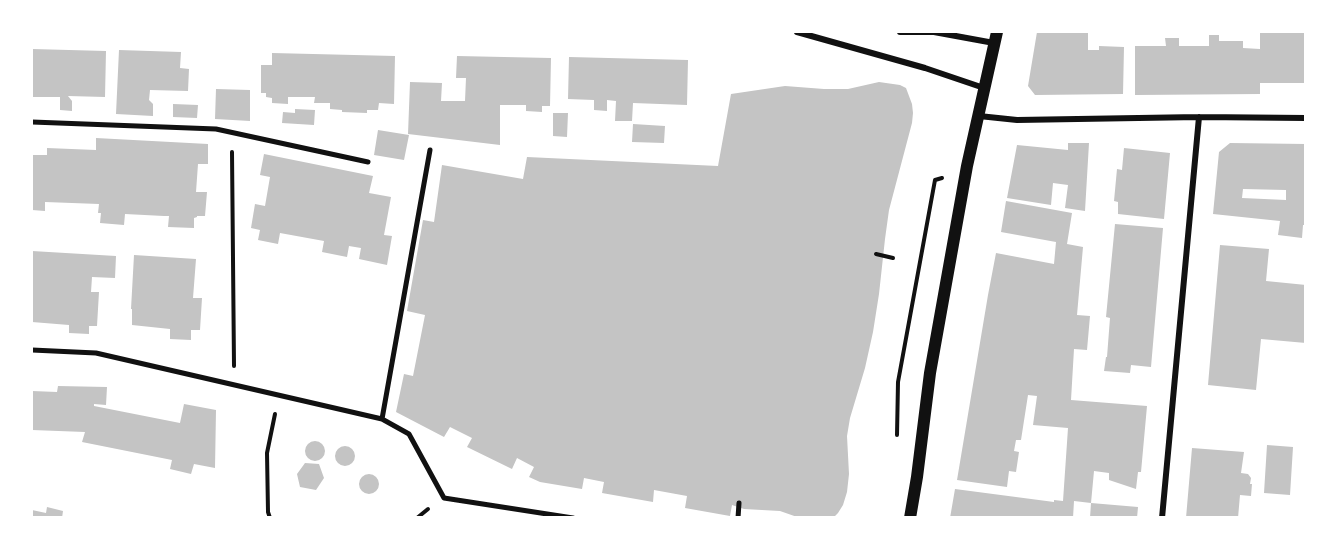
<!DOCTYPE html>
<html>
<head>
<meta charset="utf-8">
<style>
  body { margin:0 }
  #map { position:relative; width:1337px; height:549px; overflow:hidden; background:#fff; font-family:"Noto Serif",serif }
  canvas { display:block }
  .frame { position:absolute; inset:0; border:33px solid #fff; pointer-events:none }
</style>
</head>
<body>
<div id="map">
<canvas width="1337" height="549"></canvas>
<div class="frame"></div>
</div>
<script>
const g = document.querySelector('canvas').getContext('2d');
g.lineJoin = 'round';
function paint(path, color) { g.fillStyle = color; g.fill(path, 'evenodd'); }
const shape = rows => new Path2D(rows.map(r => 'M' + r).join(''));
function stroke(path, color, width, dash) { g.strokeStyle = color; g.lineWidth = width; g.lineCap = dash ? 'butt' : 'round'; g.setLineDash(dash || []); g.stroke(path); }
const building = shape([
  [1037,32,1088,32,1088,50,1099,50,1099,46,1124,47,1123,94,1035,95,1028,86],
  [1260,32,1306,32,1306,83,1260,83,1260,94,1135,95,1135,46,1166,46,1165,38,1179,38,1179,46,1209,46,1209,35,1219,35,1219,41,1243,41,1243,48,1260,49],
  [32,49,106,51,105,97,68,96,72,101,72,111,60,110,60,97,32,97],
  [119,50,181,52,180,68,189,69,188,91,150,90,149,100,153,104,153,116,116,114],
  [272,53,395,56,394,104,379,103,378,110,367,110,367,113,342,112,342,110,330,109,330,103,314,103,315,97,288,97,288,104,272,103,272,98,266,97,266,93,261,93,261,65,272,65],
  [457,56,551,58,550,106,542,106,542,112,526,111,526,105,500,105,500,145,408,134,410,82,442,83,441,101,465,101,466,78,456,78],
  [569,57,688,60,687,105,633,103,632,121,615,121,616,101,607,100,607,111,594,110,594,100,568,99],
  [879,82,900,85,906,88,912,104,913,113,912,123,889,210,885,239,879,294,873,332,865,368,850,418,847,436,849,474,847,492,843,505,838,513,833,518,800,518,780,511,744,509,732,505,730,516,685,508,687,496,654,490,653,502,602,493,604,482,584,478,582,489,540,482,529,477,534,467,517,458,512,469,467,447,472,438,450,427,444,437,396,412,404,374,413,376,425,315,407,311,423,220,434,222,442,165,523,179,527,157,718,166,731,94,785,86,824,89,848,89],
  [216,89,250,90,250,121,215,119],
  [173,104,198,105,197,118,173,117],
  [295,109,315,110,314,125,282,123,283,112,295,113],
  [553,113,568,113,567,137,553,136],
  [633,124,665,126,664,143,632,142],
  [378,130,409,135,404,160,374,155],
  [96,138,208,144,208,164,198,164,196,192,207,192,205,216,197,216,197,217,194,218,194,228,168,227,169,216,164,216,125,214,124,225,100,223,101,213,98,213,99,204,45,202,45,211,32,210,32,155,47,155,47,148,96,150],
  [1068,143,1089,143,1085,211,1065,208,1068,185,1053,183,1051,205,1007,198,1017,145,1068,150],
  [1230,143,1306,144,1306,225,1303,225,1302,238,1278,235,1280,221,1213,214,1219,152],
  [1243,189,1286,190,1286,200,1242,198],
  [1124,148,1170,153,1164,219,1118,214,1118,202,1114,201,1117,169,1122,170],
  [264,154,373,176,369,193,391,197,384,235,392,236,387,265,359,259,361,248,349,246,347,257,322,252,324,241,280,233,278,244,258,240,260,230,251,228,255,204,265,206,270,177,260,175],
  [1006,201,1072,213,1067,244,1083,247,1077,315,1090,316,1087,350,1074,349,1071,400,1147,406,1141,472,1138,472,1136,489,1109,480,1109,473,1094,471,1091,503,1074,501,1073,518,950,518,955,489,1054,502,1054,500,1063,501,1068,428,1033,425,1037,396,1028,395,1021,440,1016,440,1014,451,1019,452,1016,472,1009,471,1007,487,957,480,988,295,996,253,1054,264,1056,242,1001,232],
  [1115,224,1163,228,1151,367,1131,365,1130,373,1104,371,1106,357,1107,357,1110,318,1106,317],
  [1220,245,1269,249,1266,281,1306,285,1306,343,1261,339,1256,390,1208,385],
  [32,251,116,256,115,278,92,277,91,292,99,292,97,326,89,326,89,334,69,333,69,325,32,322],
  [134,255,196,259,193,298,202,298,200,330,191,330,191,340,170,339,170,329,132,325,132,309,131,309],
  [58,386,107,387,106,405,94,404,94,406,180,423,184,404,216,410,215,468,194,464,191,474,170,469,172,460,82,442,85,432,32,430,32,391,57,392],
  '305 451a10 10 0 1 1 20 0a10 10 0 1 1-20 0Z',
  [1267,445,1293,447,1290,495,1264,493],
  '335 456a10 10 0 1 1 20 0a10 10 0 1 1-20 0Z',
  [1192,448,1244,452,1241,473,1248,474,1251,478,1250,484,1252,484,1251,496,1240,495,1238,518,1186,518],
  [305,463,319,464,324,478,316,490,300,487,297,474],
  '359 484a10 10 0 1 1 20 0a10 10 0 1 1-20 0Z',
  [1091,503,1138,507,1137,518,1090,518],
  [47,507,63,511,62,518,32,518,32,510,46,513]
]);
const path = shape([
  [232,152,234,366],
  [876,254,893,258],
  [897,435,898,382,935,180,942,178],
  [270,518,268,512,267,453,275,414],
  [417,518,428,509]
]);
const pedestrian = shape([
  [32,122,216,129,368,162],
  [32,350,96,353,382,419,409,434,444,498,573,518],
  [382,419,430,150],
  [738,518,739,503]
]);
const minor = shape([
  [797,32,925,68,984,88],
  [900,32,934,32,994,43],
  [979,116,1017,120,1199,117,1306,118],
  [1162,518,1199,117]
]);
const secondary = shape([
  [910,518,917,477,930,373,967,166,997,32]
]);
paint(building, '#c4c4c4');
stroke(path, '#111', 4);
stroke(pedestrian, '#111', 5);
stroke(minor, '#111', 6);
stroke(secondary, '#111', 12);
</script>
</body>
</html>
